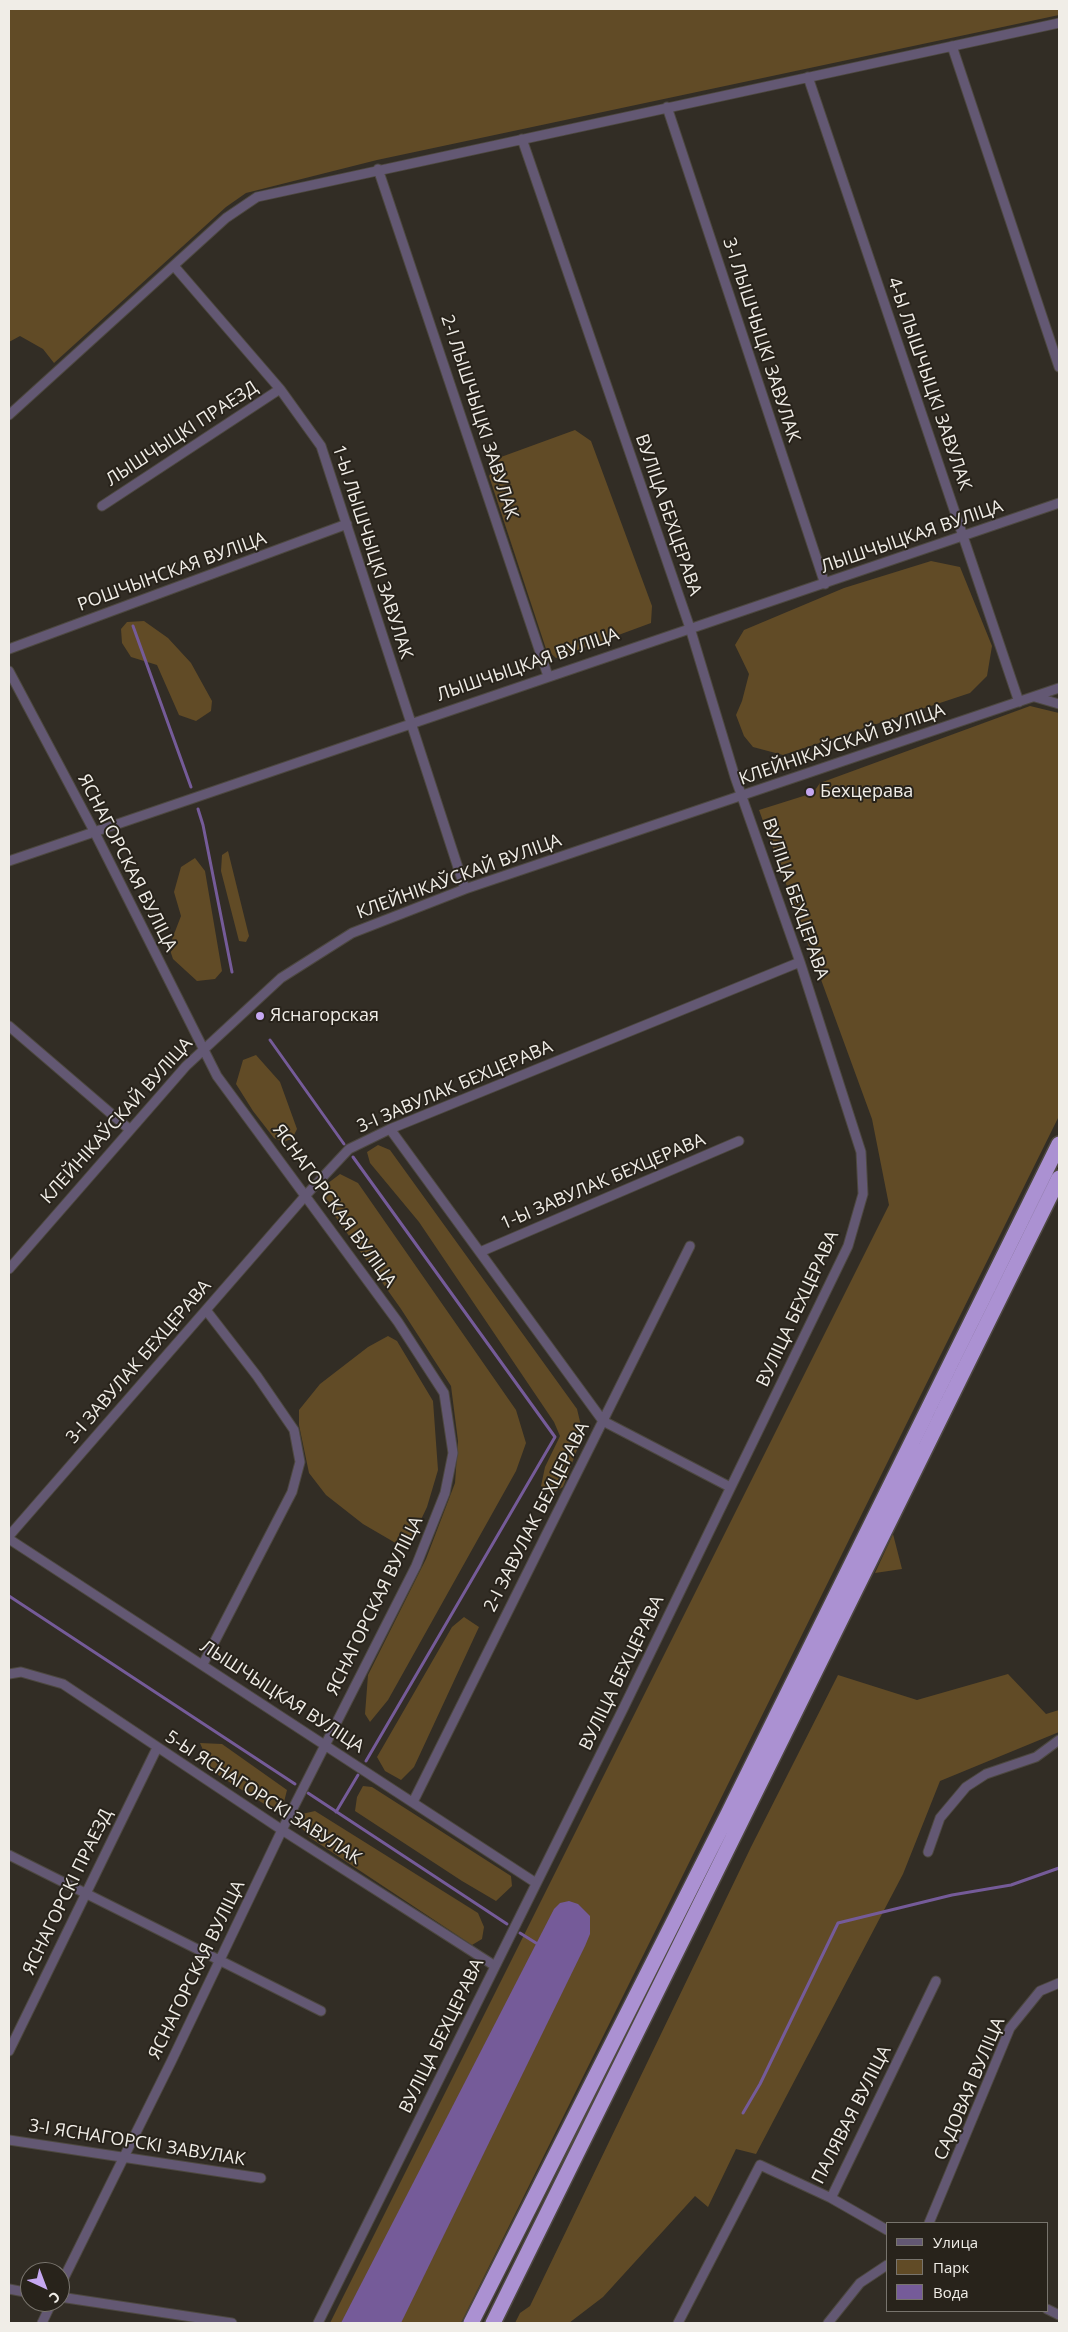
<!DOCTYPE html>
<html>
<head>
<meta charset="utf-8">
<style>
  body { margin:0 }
  #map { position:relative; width:1068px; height:2332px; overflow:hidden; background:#322d25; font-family:"Open Sans",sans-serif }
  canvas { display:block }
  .frame { position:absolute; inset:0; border:10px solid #f0ede7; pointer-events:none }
  .legend { position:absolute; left:886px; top:2222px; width:162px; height:90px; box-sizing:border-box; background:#28231b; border:1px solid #78746d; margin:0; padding:6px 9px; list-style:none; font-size:15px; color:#f0ede7 }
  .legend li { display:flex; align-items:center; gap:10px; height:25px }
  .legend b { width:25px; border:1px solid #78746d }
  .north { position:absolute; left:20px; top:2262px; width:50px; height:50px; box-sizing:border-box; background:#28231b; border:1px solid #78746d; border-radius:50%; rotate:137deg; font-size:14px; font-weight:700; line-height:20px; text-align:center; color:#f0ede7 }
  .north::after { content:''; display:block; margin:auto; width:18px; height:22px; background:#c5a7f1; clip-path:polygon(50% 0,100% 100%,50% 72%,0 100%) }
</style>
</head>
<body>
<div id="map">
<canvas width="1068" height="2332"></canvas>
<div class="frame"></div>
<ul class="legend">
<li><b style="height:6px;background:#635873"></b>Улица</li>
<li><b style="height:14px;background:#614b26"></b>Парк</li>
<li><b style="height:14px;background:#755b99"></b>Вода</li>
</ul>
<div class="north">С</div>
</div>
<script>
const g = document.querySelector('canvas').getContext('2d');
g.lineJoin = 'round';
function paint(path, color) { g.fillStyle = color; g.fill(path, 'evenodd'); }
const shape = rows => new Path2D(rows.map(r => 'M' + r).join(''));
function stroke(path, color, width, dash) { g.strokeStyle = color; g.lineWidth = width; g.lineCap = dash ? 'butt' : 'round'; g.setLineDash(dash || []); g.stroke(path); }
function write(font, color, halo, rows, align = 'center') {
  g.font = font + ' "Open Sans",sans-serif'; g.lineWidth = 4; g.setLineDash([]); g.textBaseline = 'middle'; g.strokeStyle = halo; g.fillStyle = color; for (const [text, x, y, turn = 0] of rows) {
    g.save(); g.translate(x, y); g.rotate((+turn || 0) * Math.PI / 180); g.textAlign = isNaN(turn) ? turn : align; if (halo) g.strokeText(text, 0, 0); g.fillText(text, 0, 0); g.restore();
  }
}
const green = shape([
  [9,9,1059,9,1059,15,377,160,246,193,226,207,54,363,43,349,20,336,9,342],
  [575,430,591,441,652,606,651,623,556,658,546,649,489,476,501,457],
  [931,561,960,567,992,646,987,676,970,693,783,755,753,747,744,736,736,715,742,701,749,674,735,645,744,630,844,588],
  [144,621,168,638,191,663,212,701,211,711,196,721,179,715,157,665,131,657,122,643,121,629,127,622],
  [1030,706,1059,713,1059,1116,461,2323,330,2323,889,1205,872,1119,759,810,813,793,820,783],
  [228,851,249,936,246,942,239,941,221,871,222,855],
  [195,858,205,871,222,971,215,979,197,981,173,959,169,947,181,916,174,892,181,867],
  [256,1055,280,1082,297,1129,292,1139,283,1142,274,1138,253,1111,236,1084,243,1060],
  [378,1145,390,1150,577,1409,583,1434,563,1487,551,1494,541,1486,545,1467,560,1436,554,1422,419,1222,370,1163,367,1152],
  [340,1174,358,1183,516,1410,526,1443,516,1471,388,1700,370,1722,365,1714,368,1675,426,1559,455,1483,458,1441,451,1386,401,1309,325,1202,323,1187],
  [388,1336,397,1341,433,1401,438,1470,427,1507,409,1545,399,1545,363,1524,326,1495,309,1473,299,1425,299,1410,320,1384,368,1347],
  [893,1534,902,1569,875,1573],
  [464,1617,479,1627,414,1767,401,1780,385,1771,377,1757,452,1627],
  [1008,1674,1046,1714,1059,1710,1059,1732,940,1781,903,1874,756,2154,736,2149,708,2207,695,2196,603,2297,569,2323,515,2323,520,2313,530,2306,751,1847,838,1675,917,1700],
  [200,1743,222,1744,287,1790,284,1802,272,1809,212,1771],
  [363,1786,372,1787,511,1876,512,1886,496,1901,462,1881,355,1811,357,1797],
  [315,1811,478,1913,484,1927,482,1939,472,1945,309,1837,298,1823,302,1814]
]);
const water = shape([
  [569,1901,578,1904,590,1916,590,1934,585,1946,401,2323,341,2323,554,1909,560,1903]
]);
const stream = shape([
  [133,626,191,787],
  [198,809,203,825,232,972],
  [270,1040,344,1144],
  [353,1157,555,1437,366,1761],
  [9,1596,295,1784],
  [308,1793,507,1924],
  [336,1812,358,1775],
  [520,1933,536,1943],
  [743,2113,760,2084,838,1923,952,1895,1011,1885,1059,1868]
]);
const street = shape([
  [952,46,1059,367],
  [808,77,1019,702],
  [667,107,825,584],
  [378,169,548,676],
  [174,266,280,389,321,446,465,889],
  [9,415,226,218,257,197,1059,23],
  [102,506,280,389],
  [9,649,347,524],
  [9,671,94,831,217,1076,398,1322,444,1393,453,1453,445,1493,416,1566,282,1830,171,2062,60,2286],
  [1035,697,1059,704],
  [9,861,1059,503],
  [9,1026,129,1129],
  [390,1129,603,1421,730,1487],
  [480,1252,739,1141],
  [9,1269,186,1066,281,978,352,933,465,889,1059,688],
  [9,1536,306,1195,349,1149,390,1129,800,962],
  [9,1539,536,1883],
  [203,1664,292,1492,300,1462,294,1430,257,1376,206,1310],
  [9,1674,21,1672,63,1684,282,1830,495,1966],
  [413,1802,690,1246],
  [928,1852,940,1818,966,1787,986,1774,1036,1757,1059,1740],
  [9,1855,321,2011],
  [9,2051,157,1748],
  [9,2140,261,2178],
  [831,2198,887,2230],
  [929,2223,1010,2028,1040,1991,1059,1983],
  [9,2289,30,2293],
  [60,2297,232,2323],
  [1047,2309,1059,2315],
  [42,2323,52,2302],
  [318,2323,624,1707,848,1246,863,1194,861,1152,800,962,735,777,690,628,522,139],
  [678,2323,760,2165,831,2198,936,1981],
  [828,2323,860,2283,887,2265]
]);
const highway = shape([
  [471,2323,727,1816,1059,1144],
  [493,2323,1059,1178]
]);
const markers = [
  [810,792,5,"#c5a7f1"],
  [260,1016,5,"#c5a7f1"]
];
const streetNames = [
  ["3-І ЛЫШЧЫЦКІ ЗАВУЛАК",761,340,72],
  ["4-Ы ЛЫШЧЫЦКІ ЗАВУЛАК",929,384,71],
  ["2-І ЛЫШЧЫЦКІ ЗАВУЛАК",479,417,72],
  ["ЛЫШЧЫЦКІ ПРАЕЗД",182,434,-33],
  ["ВУЛІЦА БЕХЦЕРАВА",668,515,71],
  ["ЛЫШЧЫЦКАЯ ВУЛІЦА",912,537,-19],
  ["1-Ы ЛЫШЧЫЦКІ ЗАВУЛАК",372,552,72],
  ["РОШЧЫНСКАЯ ВУЛІЦА",172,572,-20],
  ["ЛЫШЧЫЦКАЯ ВУЛІЦА",528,665,-19],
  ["КЛЕЙНІКАЎСКАЙ ВУЛІЦА",842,745,-19],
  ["ЯСНАГОРСКАЯ ВУЛІЦА",127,863,63],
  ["КЛЕЙНІКАЎСКАЙ ВУЛІЦА",459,877,-20],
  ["ВУЛІЦА БЕХЦЕРАВА",795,899,71],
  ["3-І ЗАВУЛАК БЕХЦЕРАВА",455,1087,-23],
  ["КЛЕЙНІКАЎСКАЙ ВУЛІЦА",117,1121,-48],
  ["1-Ы ЗАВУЛАК БЕХЦЕРАВА",603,1182,-23],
  ["ЯСНАГОРСКАЯ ВУЛІЦА",334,1206,54],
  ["ВУЛІЦА БЕХЦЕРАВА",798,1309,-65],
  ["3-І ЗАВУЛАК БЕХЦЕРАВА",139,1362,-49],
  ["2-І ЗАВУЛАК БЕХЦЕРАВА",537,1517,-63],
  ["ЯСНАГОРСКАЯ ВУЛІЦА",375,1606,-64],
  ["ВУЛІЦА БЕХЦЕРАВА",622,1673,-64],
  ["ЛЫШЧЫЦКАЯ ВУЛІЦА",282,1697,33],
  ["5-Ы ЯСНАГОРСКІ ЗАВУЛАК",263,1798,33],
  ["ЯСНАГОРСКІ ПРАЕЗД",68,1892,-64],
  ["ЯСНАГОРСКАЯ ВУЛІЦА",197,1970,-64],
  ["ВУЛІЦА БЕХЦЕРАВА",442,2036,-64],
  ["САДОВАЯ ВУЛІЦА",970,2089,-67],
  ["ПАЛЯВАЯ ВУЛІЦА",852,2115,-63],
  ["3-І ЯСНАГОРСКІ ЗАВУЛАК",137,2143,9]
];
const poiNames = [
  ["Бехцерава",820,792],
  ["Яснагорская",270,1016]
];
paint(green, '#614b26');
paint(water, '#755b99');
stroke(stream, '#755b99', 3);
stroke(street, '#4d4840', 11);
stroke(highway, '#4d4840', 18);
stroke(street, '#635873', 9);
stroke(highway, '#ab91d2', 15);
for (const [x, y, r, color] of markers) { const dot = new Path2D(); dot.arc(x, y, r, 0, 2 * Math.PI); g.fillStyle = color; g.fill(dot); stroke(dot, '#28231b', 2); }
write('18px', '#f0ede7', '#28231b', streetNames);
write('18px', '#f0ede7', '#28231b', poiNames, 'left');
</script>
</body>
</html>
